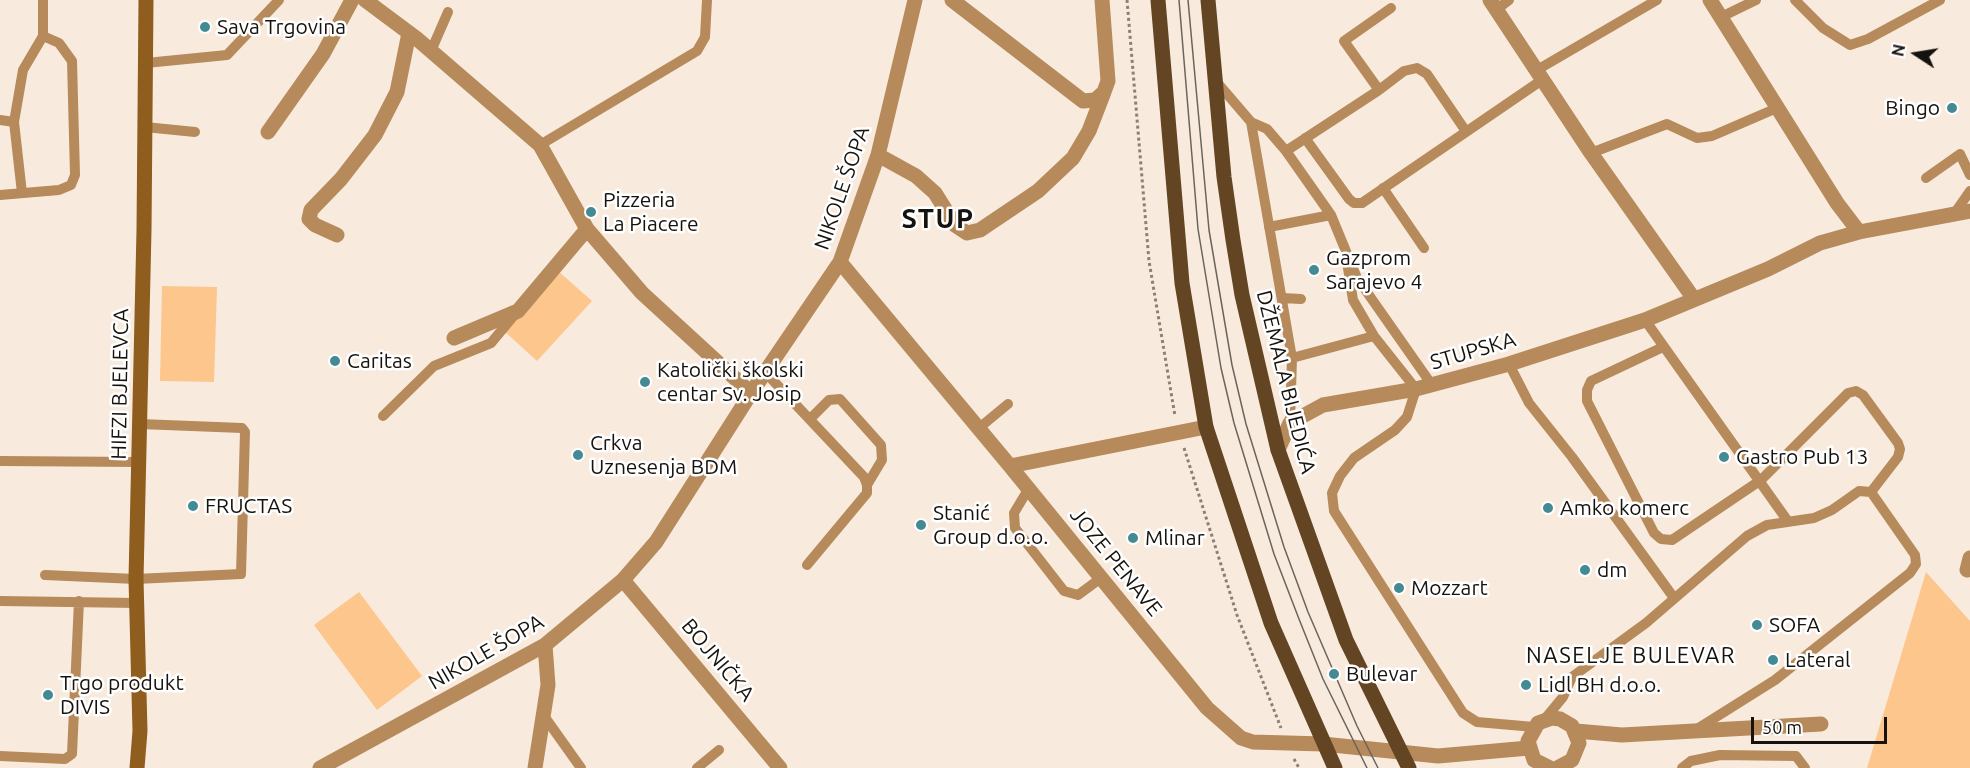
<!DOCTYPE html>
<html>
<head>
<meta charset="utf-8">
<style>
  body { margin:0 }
  #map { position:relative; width:1970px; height:768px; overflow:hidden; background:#f8ebde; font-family:Ubuntu,sans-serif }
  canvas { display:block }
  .north { position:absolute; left:1886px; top:24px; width:60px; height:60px; -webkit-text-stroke:4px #fff; paint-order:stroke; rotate:282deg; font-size:16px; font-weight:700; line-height:24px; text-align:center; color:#16120d }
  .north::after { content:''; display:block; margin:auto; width:21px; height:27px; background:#16120d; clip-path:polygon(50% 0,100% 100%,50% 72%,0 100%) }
  .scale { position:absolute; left:1751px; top:717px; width:136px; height:27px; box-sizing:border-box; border:3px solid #16120d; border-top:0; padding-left:8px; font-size:18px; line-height:21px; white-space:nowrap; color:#16120d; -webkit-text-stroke:4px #fff; paint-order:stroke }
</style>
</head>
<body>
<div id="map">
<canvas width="1970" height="768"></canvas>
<div class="north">N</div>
<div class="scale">50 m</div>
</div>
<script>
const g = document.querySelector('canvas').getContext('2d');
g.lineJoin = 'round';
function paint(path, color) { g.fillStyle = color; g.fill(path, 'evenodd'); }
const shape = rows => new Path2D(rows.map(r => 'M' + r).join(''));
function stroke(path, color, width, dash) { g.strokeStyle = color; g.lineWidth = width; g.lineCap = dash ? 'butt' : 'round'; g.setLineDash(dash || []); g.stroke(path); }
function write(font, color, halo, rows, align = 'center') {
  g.font = font + ' Ubuntu,sans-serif'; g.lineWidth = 5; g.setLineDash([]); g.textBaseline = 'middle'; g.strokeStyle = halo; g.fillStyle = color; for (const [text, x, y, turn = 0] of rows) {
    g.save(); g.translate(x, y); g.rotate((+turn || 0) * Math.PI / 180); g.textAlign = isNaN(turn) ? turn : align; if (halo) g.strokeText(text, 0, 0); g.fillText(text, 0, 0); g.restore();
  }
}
const green = shape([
  [557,270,592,301,537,361,503,330],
  [162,286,217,287,214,382,160,381],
  [1926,572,1970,621,1970,768,1867,768],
  [359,592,422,676,377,710,314,625]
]);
const path = shape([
  [1127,0,1149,261,1175,416],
  [1184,448,1237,615,1281,728],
  [1294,759,1299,768]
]);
const lane = shape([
  [1795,0,1823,28,1850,45,1868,39,1940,0],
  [1496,10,1509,0],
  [1719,18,1756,0],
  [431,51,448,12],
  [146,63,227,55,279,0],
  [1537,70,1657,0],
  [1215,80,1251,122,1292,358,1290,423],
  [1379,90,1404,71,1417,68,1427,74,1465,130],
  [0,120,14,122,23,70,43,36,43,0],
  [14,122,22,193],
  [1251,122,1267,129,1286,151,1331,215,1357,278,1432,385],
  [145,127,195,132],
  [1305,138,1349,199,1354,203,1362,203,1542,80],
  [540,145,697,51,705,37,707,0],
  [1286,151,1379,90,1344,41,1391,8],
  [1591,153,1667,124,1697,138,1712,136,1777,108],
  [1926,178,1960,154,1970,175],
  [1383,188,1424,248],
  [0,195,59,190,71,185,75,175,72,61,59,43,43,36],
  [1954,214,1970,191],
  [1269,227,1331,215],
  [1345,249,1353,300,1374,336,1416,389,1407,417,1395,430,1354,458,1340,476,1332,493,1334,511,1463,713,1477,722,1534,727],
  [1282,298,1301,299],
  [1645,320,1787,520],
  [1663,347,1591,381,1587,390,1587,401,1654,533,1661,539,1672,540,1761,480,1848,393,1856,391,1863,395,1898,443,1900,449,1898,457,1871,492],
  [1292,358,1374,336],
  [1509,364,1529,403,1572,457,1674,598],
  [765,372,864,477,867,485,867,493,807,565],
  [383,416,434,366,491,343,516,313],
  [810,419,829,400,840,399,881,445,882,460,867,485],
  [979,428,1008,404],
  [0,461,139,462],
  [1029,488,1014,513,1015,528,1064,591,1078,595,1101,578],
  [45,575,136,579,241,574,245,432,242,428,140,424],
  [0,601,137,603],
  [544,716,581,768],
  [1544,720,1563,697,1572,677,1646,623,1747,536,1767,525,1814,518,1832,510,1859,491,1871,492,1915,555,1916,564,1910,573,1775,680,1697,729],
  [0,756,65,759,72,754,79,601],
  [697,768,719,750],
  [1682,768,1691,761,1720,755,1796,756,1805,768]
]);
const street = shape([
  [365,0,416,38,540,145,587,229,642,293,751,393],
  [952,0,1083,101,1095,100,1104,92,1108,81,1102,0],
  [1490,0,1591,153,1694,299],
  [1710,0,1837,203,1859,232],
  [268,132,323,54,352,0],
  [878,155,916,176,935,193,955,225,967,233,980,230,1038,191,1073,158,1089,131,1104,92],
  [337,235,315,225,309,219,311,210,341,179,375,135,397,92,409,33],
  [840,262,1010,466,1207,708,1241,738,1253,742,1323,744,1438,756,1529,748],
  [454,338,518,311,587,229],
  [1278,450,1290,423,1323,405,1416,389,1509,364,1645,320,1768,269,1820,243,1859,232,1970,211],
  [1010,466,1206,427],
  [1967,570,1970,558],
  [623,580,780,768],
  [1576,731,1622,735,1821,724],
  [320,768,545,645,623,580,656,542,751,393,840,262,878,155,915,0],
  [535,768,548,685,545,645],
  [1550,768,1534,760,1528,741,1538,723,1552,718,1560,719,1572,726,1579,743,1572,760,1557,768]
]);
const secondary = shape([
  [137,768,140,731,136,579,144,230,146,0]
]);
const primary = shape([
  [1158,0,1182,283,1206,427,1271,623,1335,768],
  [1208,0,1224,177,1233,240,1242,295,1278,450,1346,640,1409,768]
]);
const tram = shape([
  [1179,0,1198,229,1221,368,1234,423,1274,554,1299,619,1323,679,1367,768],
  [1188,0,1209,230,1232,365,1246,424,1284,547,1308,612,1357,726,1378,768]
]);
const markers = [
  [205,27,6,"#438a94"],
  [1952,108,6,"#438a94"],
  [591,212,6,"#438a94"],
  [1314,270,6,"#438a94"],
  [335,361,6,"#438a94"],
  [645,382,6,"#438a94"],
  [578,455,6,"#438a94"],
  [1724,457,6,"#438a94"],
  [193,506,6,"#438a94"],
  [1548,508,6,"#438a94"],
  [921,525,6,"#438a94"],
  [1133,538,6,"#438a94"],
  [1585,570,6,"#438a94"],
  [1399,588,6,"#438a94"],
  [1757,625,6,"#438a94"],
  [1773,660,6,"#438a94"],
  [1334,674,6,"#438a94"],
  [1526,685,6,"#438a94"],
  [48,695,6,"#438a94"]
];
const poiNames = [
  ["Sava Trgovina",217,27],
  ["Bingo",1940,108,"right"],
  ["Pizzeria",603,200],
  ["La Piacere",603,224],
  ["Gazprom",1326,258],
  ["Sarajevo 4",1326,282],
  ["Caritas",347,361],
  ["Katolički školski",657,370],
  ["centar Sv. Josip",657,394],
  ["Crkva",590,443],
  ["Uznesenja BDM",590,467],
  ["Gastro Pub 13",1736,457],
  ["FRUCTAS",205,506],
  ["Amko komerc",1560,508],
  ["Stanić",933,513],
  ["Group d.o.o.",933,537],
  ["Mlinar",1145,538],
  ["dm",1597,570],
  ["Mozzart",1411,588],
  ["SOFA",1769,625],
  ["Lateral",1785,660],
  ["Bulevar",1346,674],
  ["Trgo produkt",60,683],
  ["DIVIS",60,707],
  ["Lidl BH d.o.o.",1538,685]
];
const streetNames = [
  ["NIKOLE ŠOPA",842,188,-71],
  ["STUPSKA",1473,351,-16],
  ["DŽEMALA BIJEDIĆA",1286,382,76],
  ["HIFZI BJELEVCA",120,384,-89],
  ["JOZE PENAVE",1116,562,51],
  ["NIKOLE ŠOPA",486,652,-30],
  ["BOJNIČKA",718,660,50]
];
const neighbourhoodNames = [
  ["NASELJE BULEVAR",1631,656]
];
const districtNames = [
  ["STUP",938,219]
];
paint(green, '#fcc68d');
stroke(path, '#898077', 3, [3, 3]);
stroke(lane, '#b68a5b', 10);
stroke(street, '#b68a5b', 15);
stroke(secondary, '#8f5d1e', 15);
stroke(primary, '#634524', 15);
stroke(tram, '#6b645c', 1.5);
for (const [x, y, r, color] of markers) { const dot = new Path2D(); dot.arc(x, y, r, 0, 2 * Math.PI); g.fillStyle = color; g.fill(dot); stroke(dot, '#fff', 2); }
write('21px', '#16120d', '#fff', poiNames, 'left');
write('21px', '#16120d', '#fff', streetNames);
g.letterSpacing = '1.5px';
write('22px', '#16120d', '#fff', neighbourhoodNames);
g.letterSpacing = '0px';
g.letterSpacing = '1.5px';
write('bold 27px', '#16120d', '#fff', districtNames);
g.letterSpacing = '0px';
</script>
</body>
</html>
